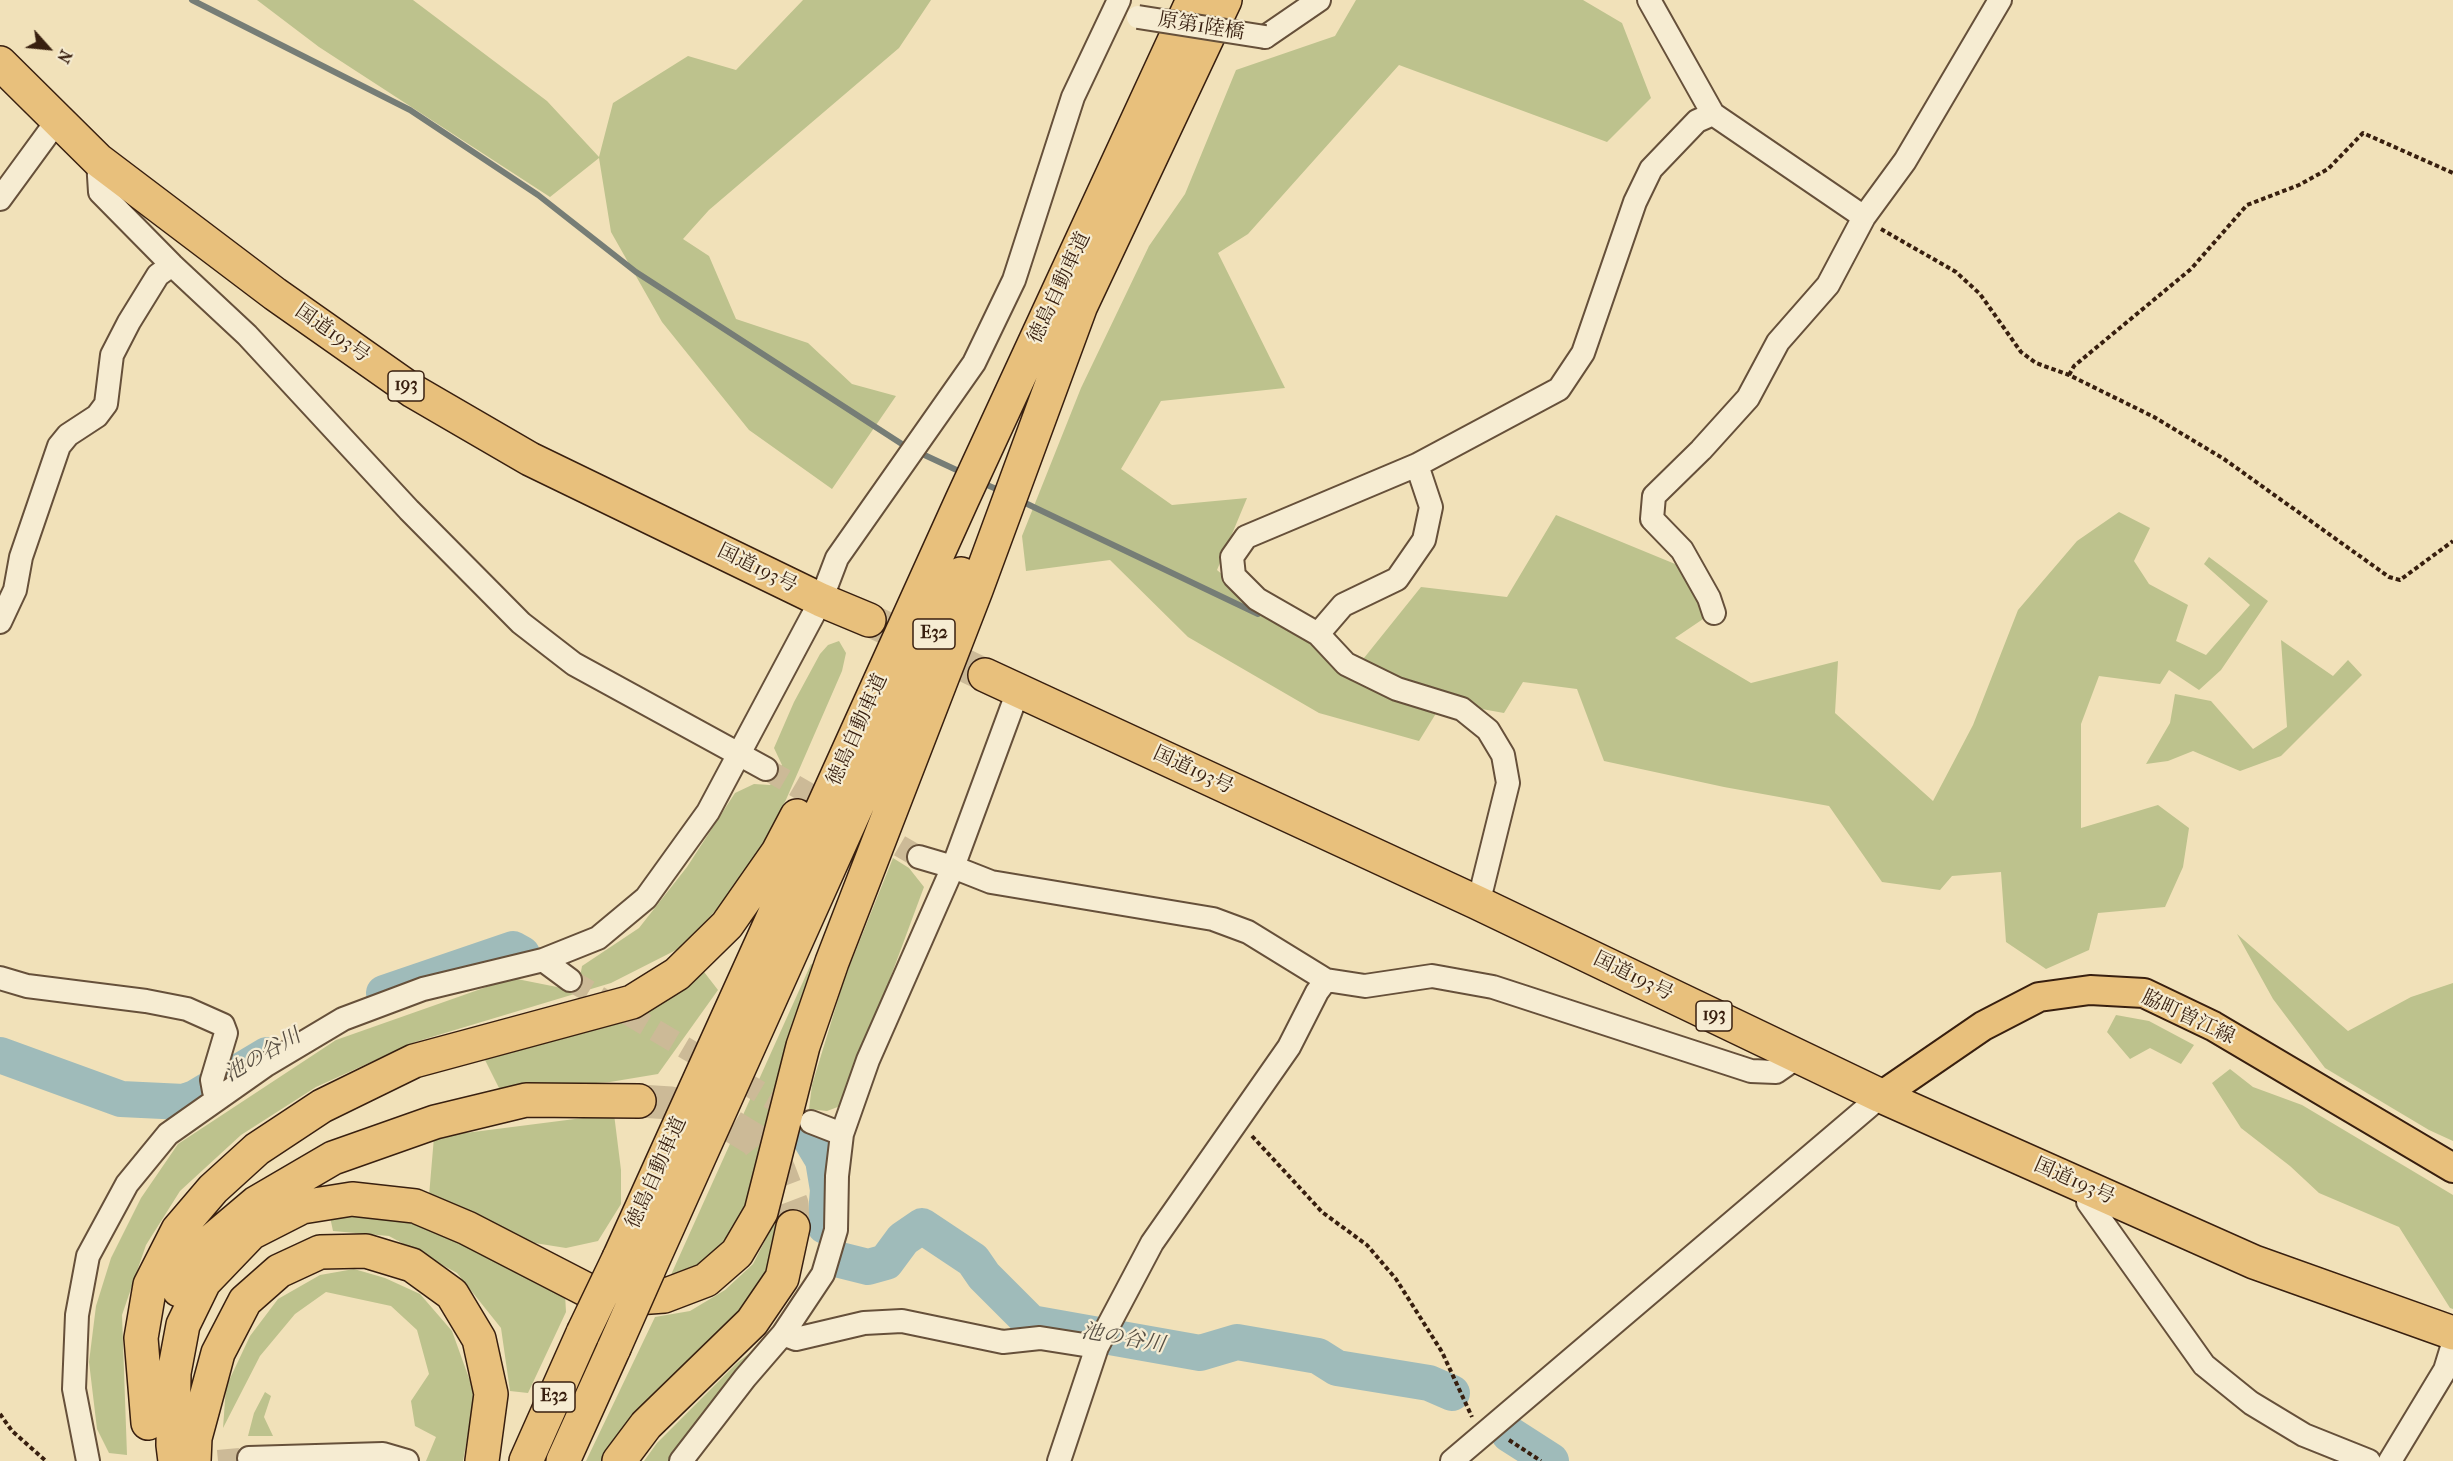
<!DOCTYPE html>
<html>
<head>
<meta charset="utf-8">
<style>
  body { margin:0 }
  #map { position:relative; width:2453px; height:1461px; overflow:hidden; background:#f1e1b9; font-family:"IM FELL French Canon",serif }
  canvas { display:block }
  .north { position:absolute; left:18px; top:18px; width:60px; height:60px; -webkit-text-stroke:4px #f6ecd2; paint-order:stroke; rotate:117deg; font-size:16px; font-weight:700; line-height:24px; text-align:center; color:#381f0f }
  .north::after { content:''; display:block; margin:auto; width:21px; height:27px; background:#381f0f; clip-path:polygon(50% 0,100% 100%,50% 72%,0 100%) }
</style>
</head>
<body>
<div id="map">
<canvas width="2453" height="1461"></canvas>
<div class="north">N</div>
</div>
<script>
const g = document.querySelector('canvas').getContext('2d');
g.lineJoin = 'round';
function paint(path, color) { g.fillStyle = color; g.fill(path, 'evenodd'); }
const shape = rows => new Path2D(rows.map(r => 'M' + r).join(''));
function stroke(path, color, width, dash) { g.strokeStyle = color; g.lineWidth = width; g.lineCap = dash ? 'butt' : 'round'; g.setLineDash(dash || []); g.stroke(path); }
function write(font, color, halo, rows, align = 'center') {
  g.font = font + ' "IM FELL French Canon","Noto Serif JP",serif'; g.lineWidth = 4.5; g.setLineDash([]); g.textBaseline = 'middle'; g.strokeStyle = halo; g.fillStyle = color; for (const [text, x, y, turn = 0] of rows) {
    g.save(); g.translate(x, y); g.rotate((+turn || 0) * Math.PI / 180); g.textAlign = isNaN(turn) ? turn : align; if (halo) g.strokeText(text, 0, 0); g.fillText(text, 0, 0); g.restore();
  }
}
const green = shape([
  [257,0,413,0,547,101,599,157,613,103,688,56,736,70,803,0,931,0,899,48,709,210,683,239,709,256,736,319,808,343,852,384,896,396,832,489,749,430,662,322,611,232,599,158,550,197,319,47],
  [1356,0,1583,0,1622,23,1651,98,1607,142,1399,65,1248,234,1218,253,1285,388,1161,401,1121,469,1172,505,1247,498,1217,570,1289,632,1364,658,1421,587,1507,597,1556,515,1697,573,1706,617,1675,638,1751,683,1838,661,1835,713,1933,801,1973,725,2018,610,2077,541,2119,512,2150,528,2134,561,2149,584,2188,605,2176,641,2206,655,2250,605,2204,564,2209,557,2268,601,2221,670,2199,690,2169,670,2160,684,2099,676,2081,724,2081,828,2158,805,2189,828,2183,867,2165,907,2098,913,2089,950,2046,969,2006,942,2001,872,1952,876,1940,890,1882,882,1829,806,1724,787,1604,761,1577,689,1523,682,1504,713,1443,702,1419,741,1319,713,1188,637,1110,560,1026,571,1022,536,1081,388,1149,246,1185,194,1236,70,1335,36],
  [2281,640,2333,676,2348,660,2362,675,2281,756,2240,771,2193,751,2168,761,2146,764,2170,723,2175,694,2211,701,2253,749,2287,727],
  [839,641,846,653,842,671,785,802,744,878,684,946,611,983,415,1042,316,1087,241,1135,180,1191,146,1245,122,1315,127,1455,109,1453,97,1429,89,1362,96,1306,111,1258,141,1198,178,1144,336,1040,512,978,562,988,580,977,582,966,639,928,687,867,735,793,754,784,770,785,782,765,774,748,794,702,820,654,828,645],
  [893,858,909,868,924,887,843,1105,827,1111,809,1109,812,1085,844,980],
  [2237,934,2348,1031,2411,997,2453,983,2453,1141,2429,1130,2325,1068,2273,999],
  [811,964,817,967,760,1183,732,1241,703,1265,670,1277],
  [701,968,718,990,658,1074,610,1082,500,1090,483,1056,581,1033,649,1005],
  [2116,1015,2149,1021,2194,1045,2181,1064,2150,1048,2130,1059,2107,1032],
  [2230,1069,2253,1087,2302,1105,2453,1195,2453,1309,2450,1308,2399,1227,2319,1193,2290,1166,2241,1128,2212,1083],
  [614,1114,621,1170,621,1204,598,1241,566,1248,522,1241,429,1196,434,1137],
  [387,1216,468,1241,565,1294,566,1312,528,1393,510,1391,501,1328,457,1273,389,1236,333,1231,330,1217],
  [775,1221,779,1244,767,1279,732,1324,608,1461,586,1461,655,1317,690,1311,725,1290,753,1264],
  [354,1269,385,1278,420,1294,452,1331,475,1395,463,1461,426,1461,436,1437,415,1426,411,1401,429,1374,417,1330,391,1306,326,1292,295,1314,260,1356,223,1428,226,1387,250,1336,278,1299,320,1275],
  [761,1344,679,1444,669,1461,644,1461,657,1443,737,1363],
  [265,1392,271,1396,264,1417,273,1436,248,1436,254,1413]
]);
const stream = shape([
  [192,0,410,110,538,195,636,272,908,448],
  [918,452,963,473],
  [980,482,1001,491],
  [1021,501,1258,614]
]);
const river = shape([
  [384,993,513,949,522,954],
  [0,1055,121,1099,184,1102,195,1098,267,1055],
  [808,1135,823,1160,828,1190,825,1226],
  [840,1260,868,1267,886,1262,903,1239,922,1226,973,1260,984,1276,1031,1323,1200,1353,1237,1342,1318,1356,1337,1368,1429,1383,1452,1393],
  [1509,1434,1551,1461]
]);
const minorTunnel = shape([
  [766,769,837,810],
  [871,829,919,857],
  [570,980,799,1115],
  [218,1461,249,1458]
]);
const highwayTunnel = shape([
  [869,620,985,675],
  [639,1101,671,1103,717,1117,755,1140,779,1170,792,1204,793,1227]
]);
const path = shape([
  [1881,229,1956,272,1980,294,2021,352,2036,363,2069,375,2154,417,2224,459,2389,577,2400,580,2453,541],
  [2069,375,2074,366,2191,269,2247,205,2299,185,2328,169,2363,133,2453,173],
  [1252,1136,1322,1212,1367,1245,1396,1279,1442,1352,1472,1417],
  [0,1414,12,1431,46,1461],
  [1509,1440,1541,1461]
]);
const minor = shape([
  [1649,0,1713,114,1864,217],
  [1265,37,1319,0],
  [98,160,100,192,172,265,247,335,409,510,521,623,574,664,766,769],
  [0,199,57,121],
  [1417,465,1431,507,1424,540,1397,579,1343,605,1318,634,1346,664,1397,689,1462,709,1488,730,1503,755,1508,783,1482,888,1476,902],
  [1714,613,1709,598,1682,550,1652,519,1654,496,1701,450,1748,398,1778,342,1828,285,1864,217,1905,161,2000,0],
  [0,622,15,590,21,557,59,446,68,435,97,416,106,404,112,355,129,322,158,275,172,265],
  [1318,634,1257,599,1234,576,1232,557,1246,537,1417,465,1559,389,1583,353,1635,202,1651,169,1697,121,1713,114],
  [919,857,953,867,991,882,1213,919,1248,932,1326,980,1365,986,1432,976,1493,987,1751,1071,1776,1072,1799,1056],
  [543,960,570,980],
  [0,978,27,986,146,1001,187,1009,223,1025,226,1033,212,1080,214,1091,218,1098],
  [811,1122,842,1134],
  [2089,1189,2088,1202,2204,1365,2251,1403,2304,1435,2369,1461],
  [783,1334,796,1339,864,1323,902,1321,1003,1342,1040,1338,1097,1347],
  [249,1458,383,1454,407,1461],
  [88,1461,74,1389,77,1315,88,1256,127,1184,168,1134,266,1065,343,1019,423,989,543,960,598,938,646,898,708,812,821,600,837,558,974,363,1014,280,1073,97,1119,0],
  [681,1461,745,1378,783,1334,823,1274,836,1230,837,1176,842,1134,868,1060,953,867,1018,691],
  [1059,1461,1097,1347,1152,1243,1289,1047,1317,992,1326,980],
  [1452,1461,1881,1096],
  [2390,1461,2445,1370,2453,1344]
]);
const major = shape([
  [1881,1096,1983,1026,2039,997,2090,990,2144,993,2213,1026,2453,1168]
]);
const highway = shape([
  [0,63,98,160,275,294,413,391,530,459,821,600,869,620],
  [1076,316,1225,0],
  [985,675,1476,902,1881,1096,2254,1262,2453,1333],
  [619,1258,962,500,1193,0],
  [648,1271,961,574],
  [179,1290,204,1247,256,1203,333,1158,435,1122,526,1100,639,1101],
  [148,1423,141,1338,150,1285,178,1230,213,1189,257,1149,322,1106,414,1061,632,1002,677,974,727,925,778,852,797,816],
  [175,1461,173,1445,174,1373,183,1325,204,1282,251,1233,302,1207,352,1199,415,1206,467,1228,589,1291,622,1299,664,1296,706,1280,737,1253,761,1212,803,1046,832,962,976,590,1084,297],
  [194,1461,195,1438,218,1353,245,1301,279,1271,320,1252,366,1251,412,1265,452,1294,479,1339,491,1394,482,1461],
  [526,1461,583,1333],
  [563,1461,614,1348],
  [619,1461,646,1425,752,1322,782,1278,793,1227]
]);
const minorBridge = shape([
  [1138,17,1265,37]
]);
const highwayBridge = shape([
  [583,1333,619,1258],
  [614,1348,648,1271]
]);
const shields = [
  [406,386,36],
  [934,634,42],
  [1714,1016,36],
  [554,1397,42]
];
const shieldNames = [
  ["193",406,386],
  ["E32",934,634],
  ["193",1714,1016],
  ["E32",554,1397]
];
const streetNames = [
  ["原第1陸橋",1201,27,9],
  ["徳島自動車道",1060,288,-65],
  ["国道193号",332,334,35],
  ["国道193号",757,569,26],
  ["徳島自動車道",858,730,-66],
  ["国道193号",1193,771,25],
  ["国道193号",1633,977,26],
  ["脇町曽江線",2188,1018,25],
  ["徳島自動車道",657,1173,-66],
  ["国道193号",2074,1182,24]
];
const waterNames = [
  ["池の谷川",263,1056,-30],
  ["池の谷川",1123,1339,10]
];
paint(green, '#bdc28d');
stroke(stream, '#767d76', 6);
stroke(river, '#9fbbba', 36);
stroke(minorTunnel, '#ccba97', 22, [22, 11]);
stroke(highwayTunnel, '#ccba97', 33, [33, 16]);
stroke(minor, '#66503a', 26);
stroke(major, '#381f0f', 32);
stroke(highway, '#381f0f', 36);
stroke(path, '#381f0f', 4, [4.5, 3]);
stroke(minor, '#f6ecd2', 22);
stroke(major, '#e8c07c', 28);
stroke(highway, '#e8c07c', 33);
stroke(minorBridge, '#66503a', 26, []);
stroke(highwayBridge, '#381f0f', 36, []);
stroke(minorBridge, '#f6ecd2', 22);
stroke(highwayBridge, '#e8c07c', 33);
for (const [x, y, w] of shields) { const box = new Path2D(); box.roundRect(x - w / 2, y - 15, w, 30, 4.5); g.fillStyle = '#f6ecd2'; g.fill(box); stroke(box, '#381f0f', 1.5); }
write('bold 18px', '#381f0f', null, shieldNames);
write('20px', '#381f0f', '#f6ecd2', streetNames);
write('italic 21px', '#574e42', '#f6ecd2', waterNames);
</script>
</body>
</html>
